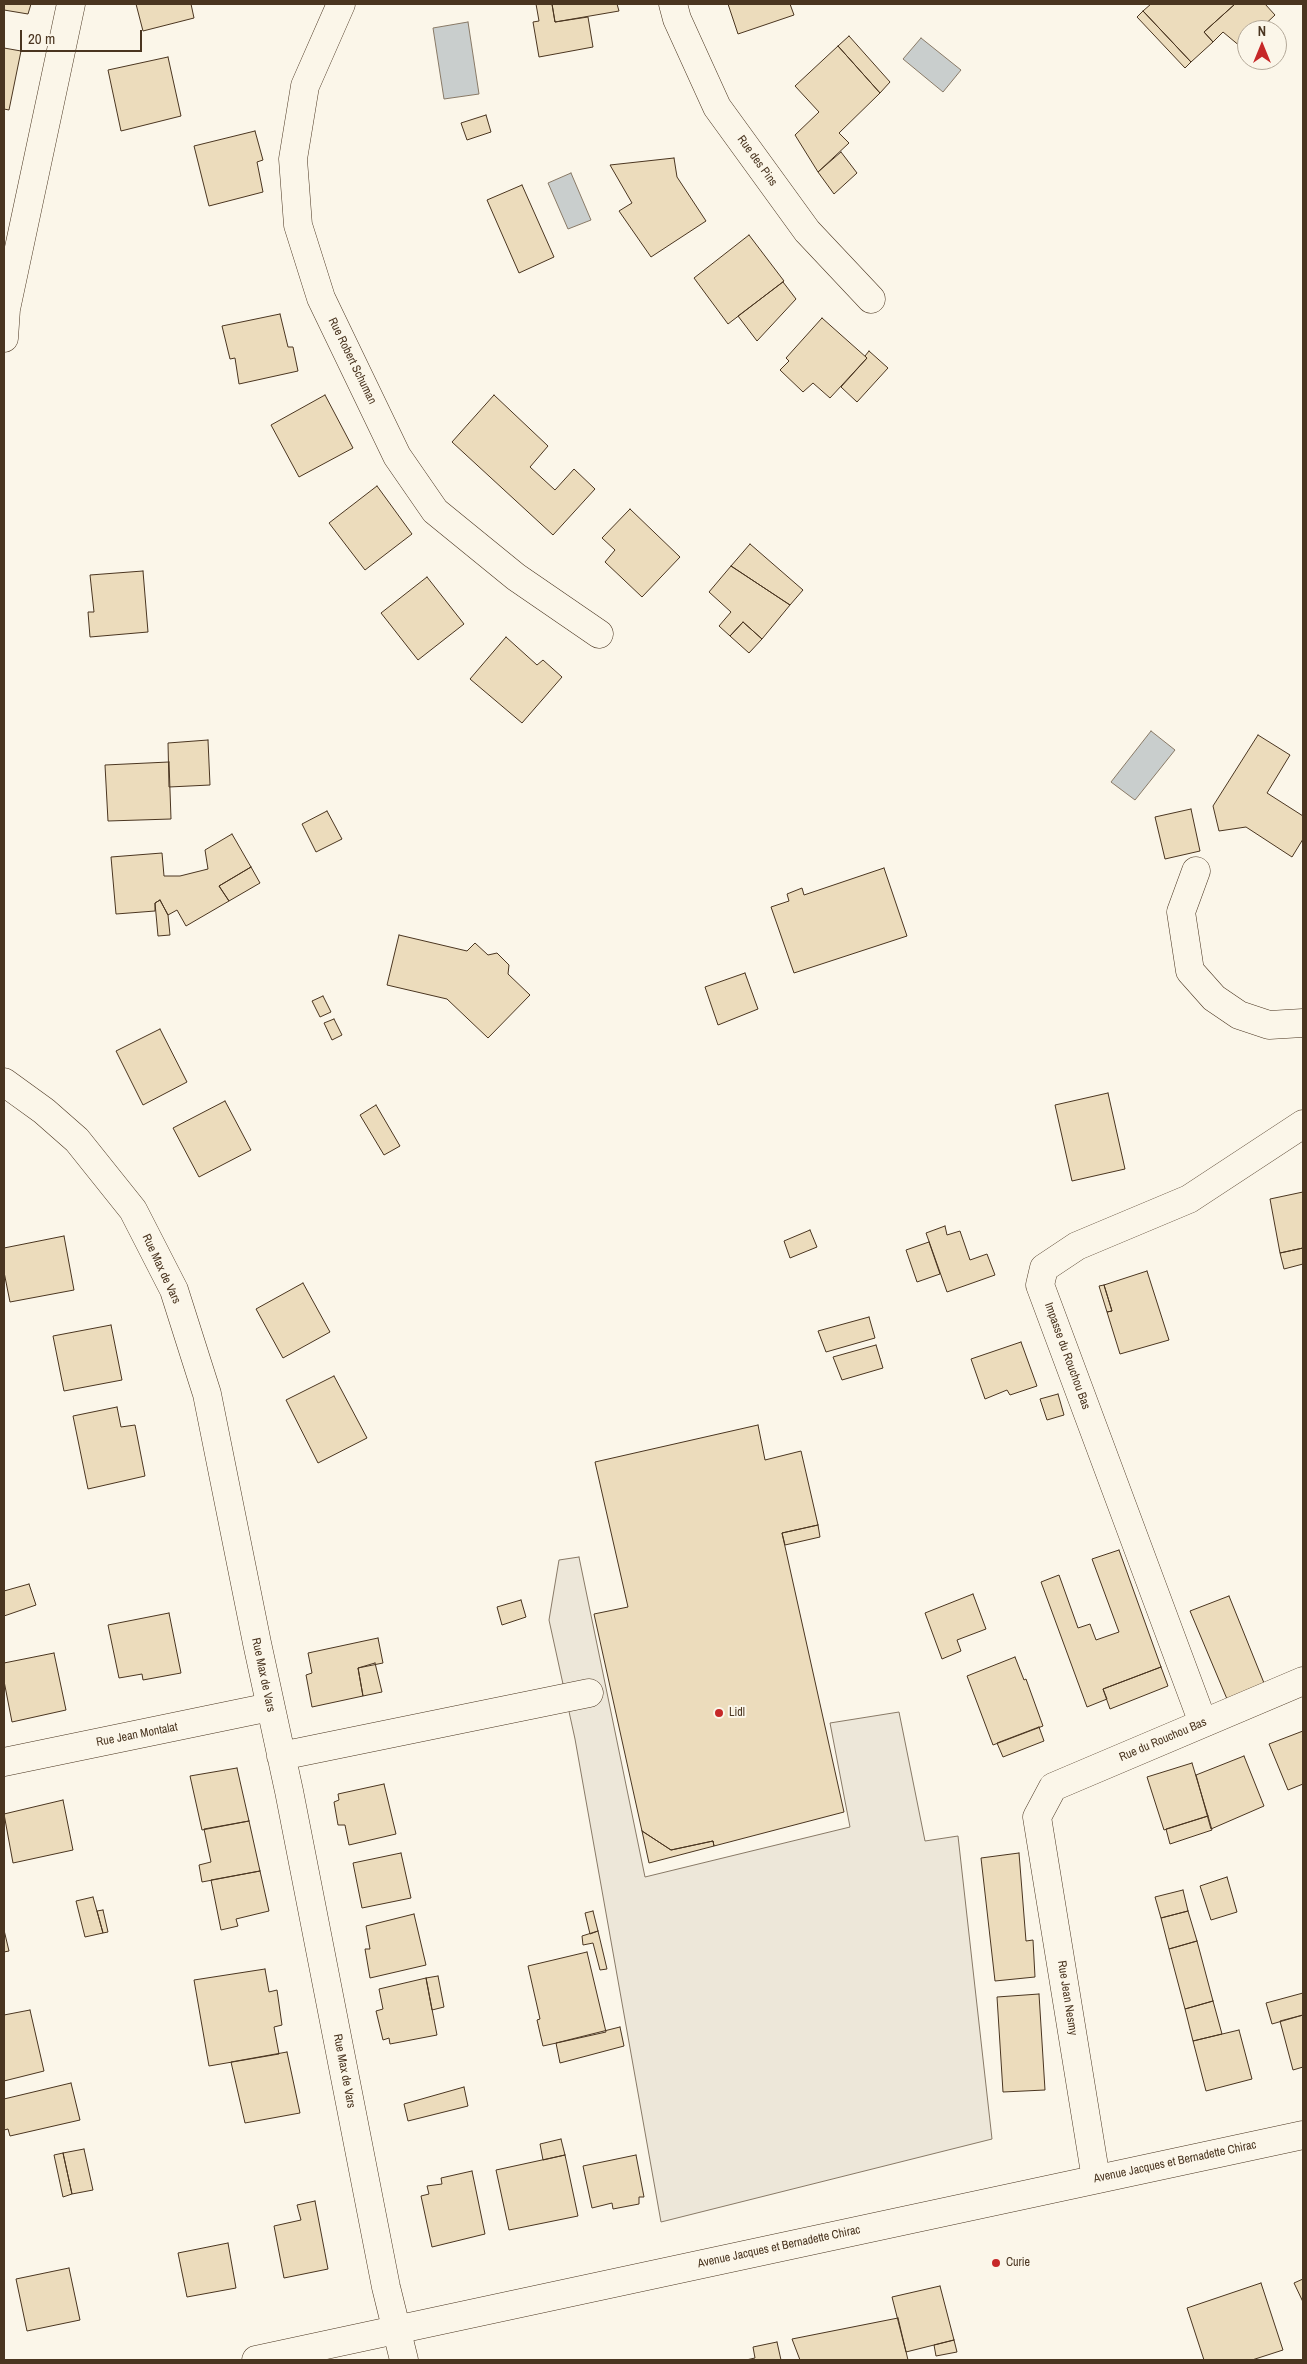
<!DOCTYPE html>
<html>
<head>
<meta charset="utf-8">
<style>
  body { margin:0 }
  #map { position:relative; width:1307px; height:2364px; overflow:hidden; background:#fbf6e9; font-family:"Archivo Narrow",sans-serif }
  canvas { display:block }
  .frame { position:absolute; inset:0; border:5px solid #4a3520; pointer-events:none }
  .north { position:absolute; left:1237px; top:20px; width:50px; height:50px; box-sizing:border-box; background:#fbf6e9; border:1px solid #b4a999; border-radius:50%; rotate:0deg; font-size:14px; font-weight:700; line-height:20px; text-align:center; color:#4a3520 }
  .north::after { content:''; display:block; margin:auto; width:18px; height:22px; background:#c62828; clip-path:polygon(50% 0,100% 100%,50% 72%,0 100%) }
  .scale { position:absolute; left:20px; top:30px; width:122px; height:22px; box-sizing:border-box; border:2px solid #4a3520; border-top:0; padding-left:6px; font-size:15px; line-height:18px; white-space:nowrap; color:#4a3520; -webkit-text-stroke:4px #fbf6e9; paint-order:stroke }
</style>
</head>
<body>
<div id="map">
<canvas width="1307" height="2364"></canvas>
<div class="frame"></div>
<div class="north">N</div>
<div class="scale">20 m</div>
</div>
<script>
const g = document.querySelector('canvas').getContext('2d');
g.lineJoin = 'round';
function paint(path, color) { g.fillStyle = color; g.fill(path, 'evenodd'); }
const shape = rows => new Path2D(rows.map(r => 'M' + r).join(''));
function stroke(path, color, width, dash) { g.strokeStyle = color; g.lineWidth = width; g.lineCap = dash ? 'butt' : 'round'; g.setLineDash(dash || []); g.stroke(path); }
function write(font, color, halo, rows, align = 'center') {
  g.font = font + ' "Archivo Narrow",sans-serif'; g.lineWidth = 4; g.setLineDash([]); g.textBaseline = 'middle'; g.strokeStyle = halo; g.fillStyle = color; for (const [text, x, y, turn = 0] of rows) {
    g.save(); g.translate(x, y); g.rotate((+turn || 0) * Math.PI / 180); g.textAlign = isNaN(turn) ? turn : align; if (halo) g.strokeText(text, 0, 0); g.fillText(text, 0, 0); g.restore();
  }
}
const parking = shape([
  [579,1557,645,1877,850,1827,830,1723,899,1712,925,1841,958,1836,992,2139,661,2222,575,1739,549,1620,559,1560,579,1557]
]);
const water = shape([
  [468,22,479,94,444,99,433,28,468,22],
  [921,38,961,70,943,92,903,59,921,38],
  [571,173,591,220,568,229,548,183,571,173],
  [1151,731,1175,750,1135,800,1111,782,1151,731]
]);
const building = shape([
  [4,4,31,4,28,14,4,10,4,4],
  [136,4,191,4,194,18,143,31,136,4],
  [536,4,552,4,555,22,588,17,593,47,539,57,533,22,539,21,536,4],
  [552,4,617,4,619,11,555,22,552,4],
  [728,4,790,4,794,15,738,34,728,4],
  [1151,4,1235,4,1204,32,1213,42,1191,62,1143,11,1151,4],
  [1235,4,1265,4,1275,15,1259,30,1247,30,1247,41,1241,47,1223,32,1213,42,1204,32,1235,4],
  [1143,11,1191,62,1185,68,1137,17,1143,11],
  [849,36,890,82,880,93,838,46,849,36],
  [838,46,880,93,839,133,849,143,818,172,795,135,819,112,795,86,838,46],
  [4,48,21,51,9,110,4,109,4,48],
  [168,57,181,116,121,131,108,70,168,57],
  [486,115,491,132,467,140,461,123,486,115],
  [255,131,263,160,257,162,263,192,209,206,194,146,255,131],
  [841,152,857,173,834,194,818,172,841,152],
  [674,158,677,177,706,221,651,257,619,211,632,203,610,165,674,158],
  [522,185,554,257,519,273,487,200,522,185],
  [749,235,784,281,728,324,694,278,749,235],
  [783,282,796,299,757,341,738,316,783,282],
  [280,314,288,347,293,347,298,371,239,384,235,358,230,359,222,326,280,314],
  [822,318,867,358,830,398,813,383,803,392,780,370,789,361,786,358,822,318],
  [869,351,888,368,857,402,841,387,867,358,865,356,869,351],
  [325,395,353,448,299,477,271,425,325,395],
  [494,395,548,446,530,467,555,490,574,469,595,489,553,535,452,442,494,395],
  [377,486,412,534,365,570,329,523,377,486],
  [630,509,680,557,642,597,605,562,615,550,602,538,630,509],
  [750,544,803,590,790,605,731,566,750,544],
  [731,566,790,605,762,639,743,622,730,636,719,626,731,612,709,592,731,566],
  [143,571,148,632,90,637,88,612,94,612,90,575,143,571],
  [427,577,464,624,418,660,381,613,427,577],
  [743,622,762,639,749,653,730,636,743,622],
  [506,637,537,665,543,660,562,677,522,723,470,679,506,637],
  [1258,735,1290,755,1267,793,1303,816,1303,839,1292,857,1246,827,1219,831,1213,806,1258,735],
  [208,740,210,785,169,787,168,743,208,740],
  [169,762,171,819,108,821,105,765,169,762],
  [1191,809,1200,851,1165,859,1155,817,1191,809],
  [327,811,342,839,316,852,302,824,327,811],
  [232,834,251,867,219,886,229,901,186,926,177,910,168,915,160,900,155,903,155,911,116,914,111,857,162,853,164,876,180,876,208,869,205,850,232,834],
  [251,867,260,883,229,901,219,886,251,867],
  [884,868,907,936,794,973,771,907,789,901,787,894,802,888,804,895,884,868],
  [160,900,168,915,170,935,158,936,155,903,160,900],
  [399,935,467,951,475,943,488,955,497,953,509,965,508,974,530,995,488,1038,447,999,387,985,399,935],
  [745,973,758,1009,718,1025,705,987,745,973],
  [323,996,331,1012,320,1017,312,1001,323,996],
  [334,1019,342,1035,332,1040,324,1023,334,1019],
  [160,1029,187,1082,143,1105,116,1051,160,1029],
  [1108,1093,1125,1169,1072,1181,1055,1105,1108,1093],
  [225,1101,251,1150,199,1177,173,1128,225,1101],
  [376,1105,400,1146,384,1155,360,1115,376,1105],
  [1303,1192,1303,1248,1280,1253,1270,1199,1303,1192],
  [945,1226,947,1235,960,1231,970,1260,987,1254,995,1275,947,1292,926,1233,945,1226],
  [810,1230,817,1247,790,1258,784,1241,810,1230],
  [64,1236,74,1290,10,1302,4,1272,4,1248,64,1236],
  [929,1242,940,1274,917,1282,906,1250,929,1242],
  [1303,1248,1303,1264,1284,1269,1280,1253,1303,1248],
  [1147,1271,1169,1340,1120,1354,1107,1312,1112,1311,1104,1285,1147,1271],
  [303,1283,330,1332,283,1358,256,1309,303,1283],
  [1104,1285,1112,1311,1107,1312,1099,1286,1104,1285],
  [869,1317,875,1338,826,1352,818,1331,869,1317],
  [111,1325,122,1380,64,1391,53,1336,111,1325],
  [1021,1342,1037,1386,1010,1395,1007,1390,985,1399,971,1359,1021,1342],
  [876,1345,883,1368,842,1380,833,1357,876,1345],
  [334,1376,367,1438,318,1463,286,1400,334,1376],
  [1058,1394,1064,1415,1047,1420,1040,1399,1058,1394],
  [117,1407,121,1427,135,1425,145,1476,88,1489,73,1416,117,1407],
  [758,1425,765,1460,801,1451,818,1525,782,1533,844,1812,714,1846,713,1841,671,1850,642,1831,594,1614,628,1607,595,1462,758,1425],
  [818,1525,820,1537,785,1545,782,1533,818,1525],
  [1119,1550,1161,1667,1103,1689,1107,1699,1087,1707,1041,1582,1059,1575,1078,1628,1090,1624,1096,1640,1119,1632,1092,1559,1119,1550],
  [29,1584,36,1605,4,1616,4,1591,29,1584],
  [973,1594,986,1629,957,1640,961,1651,942,1659,925,1613,973,1594],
  [1229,1596,1264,1683,1227,1699,1190,1611,1229,1596],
  [521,1600,526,1617,502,1625,497,1607,521,1600],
  [169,1613,181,1673,143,1680,142,1674,119,1678,108,1625,169,1613],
  [378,1638,383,1663,358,1668,363,1696,312,1707,306,1675,312,1673,308,1653,378,1638],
  [54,1653,66,1710,12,1722,4,1681,4,1663,54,1653],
  [1015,1657,1024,1680,1026,1679,1043,1726,993,1745,967,1676,1015,1657],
  [375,1663,382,1692,363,1696,358,1668,375,1663],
  [1161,1667,1168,1686,1110,1709,1103,1689,1161,1667],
  [1039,1727,1044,1741,1003,1757,997,1743,1039,1727],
  [1303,1731,1303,1784,1288,1790,1269,1744,1303,1731],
  [1244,1756,1264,1806,1211,1829,1196,1775,1244,1756],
  [1192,1763,1208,1816,1164,1830,1147,1777,1192,1763],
  [237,1768,249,1821,202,1830,190,1776,237,1768],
  [384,1784,396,1834,349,1845,345,1825,338,1825,334,1802,339,1800,338,1794,384,1784],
  [63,1800,73,1850,13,1863,4,1814,63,1800],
  [1208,1816,1212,1830,1170,1844,1166,1829,1208,1816],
  [249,1821,260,1871,202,1882,199,1865,211,1862,204,1829,249,1821],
  [642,1831,671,1850,713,1841,714,1846,649,1863,642,1831],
  [401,1853,411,1898,362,1908,353,1863,401,1853],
  [1019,1853,1026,1941,1033,1940,1035,1977,995,1981,981,1858,1019,1853],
  [260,1871,269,1911,236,1919,238,1926,221,1930,211,1880,260,1871],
  [1227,1877,1237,1912,1211,1920,1200,1886,1227,1877],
  [1183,1890,1188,1911,1161,1918,1155,1897,1183,1890],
  [93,1897,103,1933,85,1937,76,1901,93,1897],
  [103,1910,108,1932,103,1933,97,1911,103,1910],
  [593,1911,598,1931,590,1934,585,1913,593,1911],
  [1188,1911,1197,1941,1169,1949,1161,1918,1188,1911],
  [414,1914,426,1965,370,1978,365,1949,370,1949,366,1926,414,1914],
  [4,1930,9,1951,4,1952,4,1930],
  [598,1931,607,1969,600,1970,593,1943,583,1945,582,1936,598,1931],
  [1197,1941,1213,2001,1185,2009,1169,1949,1197,1941],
  [587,1952,606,2032,543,2046,537,2020,540,2019,528,1966,587,1952],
  [265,1969,269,1992,277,1990,282,2025,274,2027,279,2054,209,2066,194,1980,265,1969],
  [438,1976,444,2007,432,2010,426,1978,438,1976],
  [426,1978,437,2035,390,2044,389,2038,383,2040,376,2011,383,2009,379,1989,426,1978],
  [1303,1993,1303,2015,1272,2024,1266,2003,1303,1993],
  [1039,1994,1045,2090,1003,2092,997,1997,1039,1994],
  [1213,2001,1222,2034,1193,2041,1185,2009,1213,2001],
  [30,2010,44,2071,4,2081,4,2015,30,2010],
  [1303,2015,1303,2067,1293,2070,1280,2021,1303,2015],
  [620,2027,624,2046,560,2063,556,2043,620,2027],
  [1239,2030,1252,2079,1206,2091,1193,2041,1239,2030],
  [287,2052,300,2113,245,2123,231,2062,287,2052],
  [71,2083,80,2120,10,2136,8,2129,4,2130,4,2099,71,2083],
  [464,2087,468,2106,408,2121,404,2104,464,2087],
  [561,2139,565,2155,543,2160,540,2144,561,2139],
  [84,2149,93,2190,72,2194,63,2153,84,2149],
  [63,2153,72,2194,63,2197,54,2155,63,2153],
  [565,2155,578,2216,509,2230,496,2170,565,2155],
  [636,2155,644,2197,639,2197,639,2204,613,2209,612,2203,592,2208,583,2166,636,2155],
  [472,2171,485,2234,432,2247,421,2196,429,2194,427,2186,442,2184,441,2178,472,2171],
  [315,2201,328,2269,284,2278,274,2226,301,2220,297,2205,315,2201],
  [228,2243,236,2288,187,2297,178,2253,228,2243],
  [69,2268,80,2320,27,2331,16,2279,69,2268],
  [1303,2279,1303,2302,1294,2283,1303,2279],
  [1261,2283,1283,2350,1252,2360,1204,2360,1187,2308,1261,2283],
  [940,2286,954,2340,906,2352,892,2297,940,2286],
  [898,2318,908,2360,800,2360,792,2339,898,2318],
  [954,2340,957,2352,936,2356,934,2345,954,2340],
  [777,2342,781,2360,746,2360,755,2358,753,2347,777,2342]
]);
const minor = shape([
  [341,4,305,86,293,159,298,225,321,298,397,456,435,511,516,577,599,634],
  [673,4,677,19,717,107,807,231,871,299],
  [4,338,6,309,71,4],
  [1196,871,1181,912,1190,971,1214,998,1239,1015,1269,1025,1303,1023],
  [4,1082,44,1111,77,1140,133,1210,174,1290,207,1394,257,1643,289,1791,386,2287,404,2360],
  [1203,1723,1040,1285,1044,1268,1077,1246,1189,1199,1303,1124],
  [281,1756,589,1693],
  [4,1762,270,1707],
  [1096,2179,1037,1817,1053,1787,1303,1681]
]);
const major = shape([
  [256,2360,1303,2135]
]);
const markers = [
  [719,1713,5,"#c62828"],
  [996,2263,5,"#c62828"]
];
const streetNames = [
  ["Rue des Pins",757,161,54],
  ["Rue Robert Schuman",352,361,64],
  ["Rue Max de Vars",161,1269,65],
  ["Impasse du Rouchou Bas",1067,1356,70],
  ["Rue Max de Vars",263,1675,78],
  ["Rue Jean Montalat",137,1735,-11],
  ["Rue du Rouchou Bas",1163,1740,-23],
  ["Rue Jean Nesmy",1067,1998,81],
  ["Rue Max de Vars",344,2071,79],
  ["Avenue Jacques et Bernadette Chirac",1175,2162,-12],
  ["Avenue Jacques et Bernadette Chirac",779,2247,-12]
];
const poiNames = [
  ["Lidl",729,1713],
  ["Curie",1006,2263]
];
paint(parking, '#ede7d9');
stroke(parking, '#887966', 1);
paint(water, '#c9cecd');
stroke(water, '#887966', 1);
paint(building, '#ecdcbc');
stroke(building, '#4a3520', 1);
stroke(minor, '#4a3520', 29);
stroke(major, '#4a3520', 29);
stroke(minor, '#fbf6e9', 28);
stroke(major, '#fbf6e9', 28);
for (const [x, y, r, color] of markers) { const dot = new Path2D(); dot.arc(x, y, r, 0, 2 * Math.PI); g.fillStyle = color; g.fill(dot); stroke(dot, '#fbf6e9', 2); }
write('12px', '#4a3520', '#fbf6e9', streetNames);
write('12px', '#4a3520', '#fbf6e9', poiNames, 'left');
</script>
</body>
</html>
